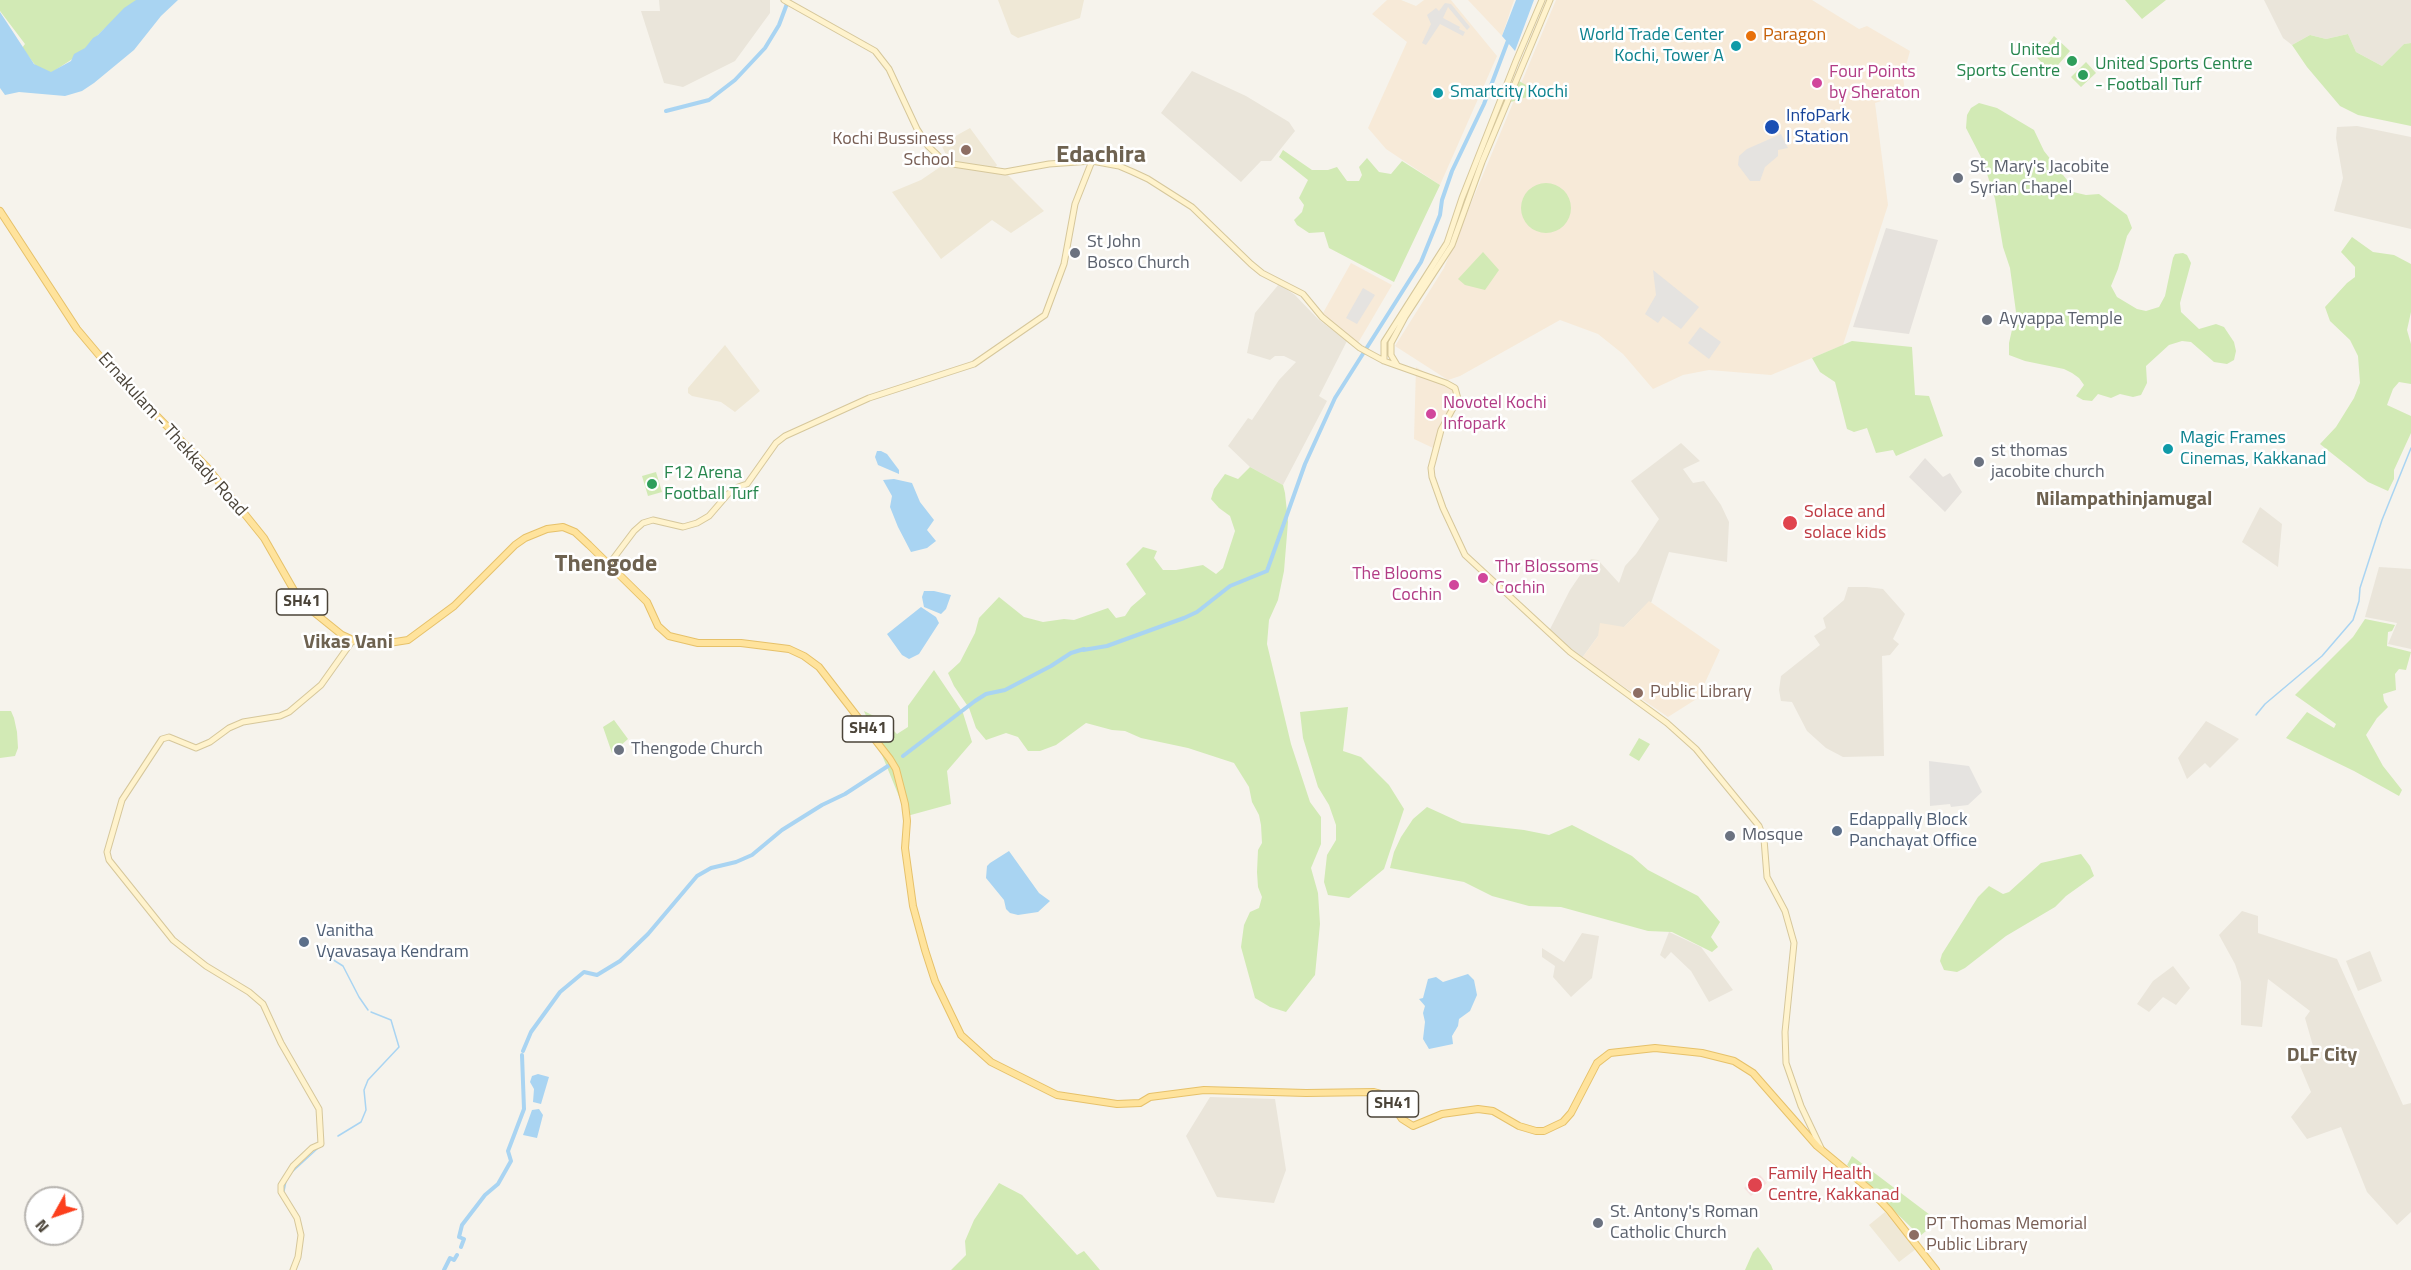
<!DOCTYPE html>
<html>
<head>
<meta charset="utf-8">
<style>
  body { margin:0 }
  #map { position:relative; width:2411px; height:1270px; overflow:hidden; background:#f6f3ec; font-family:"Titillium Web",sans-serif }
  canvas { display:block }
  .north { position:absolute; left:24px; top:1186px; width:60px; height:60px; box-sizing:border-box; background:#fff; border:2px solid #b7b4b0; border-radius:50%; rotate:230deg; font-size:16px; font-weight:700; line-height:24px; text-align:center; color:#4b4439 }
  .north::after { content:''; display:block; margin:auto; width:21px; height:27px; background:#fc3f1d; clip-path:polygon(50% 0,100% 100%,50% 72%,0 100%) }
</style>
</head>
<body>
<div id="map">
<canvas width="2411" height="1270"></canvas>
<div class="north">N</div>
</div>
<script>
const g = document.querySelector('canvas').getContext('2d');
g.lineJoin = 'round';
function paint(path, color) { g.fillStyle = color; g.fill(path, 'evenodd'); }
const shape = rows => new Path2D(rows.map(r => 'M' + r).join(''));
function stroke(path, color, width, dash) { g.strokeStyle = color; g.lineWidth = width; g.lineCap = dash ? 'butt' : 'round'; g.setLineDash(dash || []); g.stroke(path); }
function write(font, color, halo, rows, align = 'center') {
  g.font = font + ' "Titillium Web",sans-serif'; g.lineWidth = 5; g.setLineDash([]); g.textBaseline = 'middle'; g.strokeStyle = halo; g.fillStyle = color; for (const [text, x, y, turn = 0] of rows) {
    g.save(); g.translate(x, y); g.rotate((+turn || 0) * Math.PI / 180); g.textAlign = isNaN(turn) ? turn : align; if (halo) g.strokeText(text, 0, 0); g.fillText(text, 0, 0); g.restore();
  }
}
const residential = shape([
  [659,0,770,0,770,13,735,61,683,87,664,83,641,11,660,11],
  [2264,0,2411,0,2411,43,2404,44,2382,66,2356,52,2348,34,2326,39,2310,35,2292,45,2283,38],
  [1192,71,1246,96,1289,122,1295,131,1271,161,1261,161,1241,182,1161,113],
  [2357,126,2411,137,2411,229,2334,211,2343,178,2336,138,2337,127],
  [1279,284,1295,295,1318,319,1347,341,1319,396,1327,401,1283,485,1250,467,1228,446,1248,418,1252,420,1279,380,1296,362,1284,356,1275,356,1270,360,1247,353,1255,313],
  [1681,443,1700,461,1683,469,1693,483,1704,481,1721,505,1729,522,1727,562,1669,552,1651,603,1649,602,1624,627,1598,636,1582,658,1548,633,1570,590,1591,559,1598,560,1619,583,1625,566,1636,554,1659,519,1631,481],
  [2260,507,2282,524,2278,567,2242,542],
  [2379,567,2411,569,2411,649,2388,644,2397,623,2365,617],
  [1848,587,1867,587,1883,589,1905,614,1893,639,1899,644,1890,655,1882,656,1884,756,1843,757,1826,748,1807,731,1792,702,1781,701,1779,690,1781,676,1820,645,1814,636,1826,628,1823,618,1844,600],
  [2206,721,2239,739,2210,768,2205,763,2187,779,2178,758],
  [2242,911,2258,916,2258,933,2337,959,2403,1105,2411,1103,2411,1212,2397,1225,2367,1192,2341,1127,2307,1139,2291,1117,2311,1092,2300,1066,2315,1053,2305,1018,2310,1011,2268,979,2262,1027,2241,1025,2241,982,2235,964,2219,935],
  [1669,932,1701,947,1733,990,1709,1002,1691,971,1671,952,1665,959,1660,955],
  [1582,933,1599,936,1592,978,1571,997,1553,977,1555,966,1542,957,1542,948,1564,962],
  [2370,951,2382,981,2358,991,2346,961],
  [2173,966,2190,988,2176,1005,2163,997,2149,1012,2137,1004,2153,981],
  [1210,1097,1275,1099,1286,1170,1274,1203,1217,1197,1186,1136]
]);
const commercial = shape([
  [1387,0,1401,0,1416,6,1424,0,1451,0,1497,56,1440,185,1386,149,1368,128,1407,42,1372,14],
  [1468,0,1514,0,1502,36],
  [1556,0,1812,0,1859,29,1867,26,1910,51,1903,76,1905,93,1875,103,1888,205,1843,345,1771,375,1709,370,1683,375,1653,389,1623,354,1598,334,1560,320,1460,376,1448,380,1395,346,1444,268],
  [1351,263,1392,285,1358,343,1334,325,1323,313],
  [1416,367,1450,387,1456,394,1455,401,1439,427,1433,448,1414,439],
  [1649,601,1720,650,1698,698,1668,717,1582,658,1598,636,1600,623,1624,627]
]);
const industrial = shape([
  [1886,228,1938,240,1909,334,1853,327],
  [1925,458,1943,477,1950,473,1962,492,1945,512,1909,477]
]);
const education = shape([
  [998,0,1084,0,1080,18,1018,38,1011,34],
  [970,128,997,165,995,168,951,162,946,155,942,146,943,134,952,138],
  [946,163,1005,172,1044,211,1011,233,992,220,941,259,892,192,921,180],
  [725,345,760,391,735,412,721,402,692,396,688,393,688,388],
  [1885,1212,1916,1249,1899,1262,1869,1225]
]);
const medical = shape([
  [1760,1175,1767,1183,1751,1196,1744,1188]
]);
const green = shape([
  [0,0,144,0,104,29,80,54,51,73,39,70,22,48,25,44,0,11],
  [2125,0,2166,0,2142,19],
  [2348,34,2356,52,2382,66,2404,44,2411,43,2411,126,2358,115,2340,106,2307,67,2292,45,2310,35,2326,39],
  [2054,36,2070,51,2052,72,2037,58],
  [2086,62,2096,73,2081,87,2071,77],
  [1519,81,1540,93,1511,102],
  [1979,103,1997,108,2034,130,2044,151,2067,180,2073,192,2086,195,2099,194,2127,215,2132,228,2127,236,2118,269,2111,286,2117,297,2137,309,2146,311,2159,307,2165,296,2173,258,2175,254,2183,253,2187,255,2191,263,2180,303,2181,312,2199,329,2216,324,2224,327,2234,342,2236,351,2234,360,2227,364,2214,362,2191,342,2182,341,2169,345,2146,366,2147,383,2141,395,2133,397,2120,394,2111,398,2098,394,2092,401,2083,400,2076,396,2084,385,2079,378,2072,373,2064,369,2025,361,2009,355,2009,343,2016,312,2010,268,2003,247,1995,199,1983,161,1966,128,1967,115,1971,108],
  [1283,150,1312,170,1328,170,1337,167,1347,181,1359,181,1362,175,1359,167,1367,158,1379,172,1391,174,1402,161,1440,185,1394,282,1329,248,1324,232,1309,233,1297,225,1294,220,1302,212,1304,205,1299,198,1308,180,1279,157],
  '1521 208a25 25 0 1 1 50 0a25 25 0 1 1-50 0Z',
  [2352,237,2373,252,2394,255,2411,264,2411,312,2407,330,2411,344,2411,384,2399,382,2393,389,2387,405,2411,416,2411,433,2394,470,2394,479,2388,491,2368,482,2320,444,2336,427,2354,398,2360,383,2358,356,2350,340,2330,321,2325,307,2347,283,2355,277,2355,267,2341,252],
  [1483,252,1499,270,1485,290,1465,285,1458,279],
  [1852,341,1912,347,1915,395,1929,396,1943,436,1896,456,1893,450,1876,453,1867,428,1854,432,1847,429,1835,382,1820,372,1812,358],
  [1250,467,1283,485,1285,493,1288,522,1284,571,1278,600,1269,620,1267,644,1291,744,1310,802,1321,817,1321,844,1311,868,1318,893,1320,924,1315,975,1286,1012,1270,1007,1255,998,1241,947,1244,925,1250,912,1259,908,1262,897,1258,887,1257,872,1258,850,1262,843,1261,825,1259,815,1252,802,1249,787,1234,763,1188,748,1141,738,1125,731,1112,730,1086,723,1056,745,1040,751,1028,751,1018,737,1006,733,986,740,976,728,969,708,954,686,948,673,960,662,975,633,979,618,999,597,1024,617,1043,622,1064,619,1074,620,1108,608,1116,618,1125,616,1131,607,1146,594,1126,564,1143,547,1157,551,1154,558,1163,570,1176,570,1203,565,1216,574,1223,568,1235,531,1230,516,1219,508,1211,499,1214,489,1225,474,1238,479],
  [656,472,662,492,648,496,642,476],
  [2365,619,2395,625,2392,631,2388,632,2387,646,2411,652,2406,670,2399,669,2395,674,2396,690,2383,694,2384,701,2388,707,2377,718,2366,735,2383,766,2402,790,2399,796,2354,771,2286,738,2307,712,2334,728,2336,724,2295,695,2353,637],
  [934,670,963,713,972,742,947,771,951,804,907,816,864,711,884,721,897,734,908,727,908,706],
  [1348,707,1343,751,1361,757,1389,785,1404,809,1384,869,1349,898,1328,895,1324,882,1327,855,1336,840,1336,825,1329,805,1318,787,1303,738,1300,712],
  [0,711,11,711,14,718,17,732,18,748,15,756,0,758],
  [614,720,628,739,612,753,603,727],
  [1639,738,1650,744,1639,761,1629,755],
  [1427,807,1462,823,1524,830,1549,835,1572,825,1632,856,1648,870,1698,896,1720,922,1711,937,1718,947,1712,952,1672,932,1648,931,1561,907,1529,906,1492,896,1464,882,1390,868,1394,852,1401,837,1413,819],
  [2081,854,2090,866,2094,876,2066,896,2055,907,2006,936,1965,968,1957,972,1944,970,1940,961,1942,954,1978,897,1989,886,2003,894,2009,892,2041,863],
  [1852,1156,1938,1221,1920,1236,1847,1165],
  [999,1183,1022,1195,1077,1255,1084,1251,1100,1270,951,1270,966,1255,965,1241,974,1220],
  [1758,1247,1771,1265,1773,1270,1745,1270,1753,1252]
]);
const parking = shape([
  [1445,3,1451,4,1470,27,1467,30,1448,7,1443,18,1460,27,1459,29,1465,32,1463,36,1440,24,1426,45,1422,43,1431,24,1427,15,1436,8,1439,11],
  [1781,134,1788,148,1778,150,1778,156,1765,167,1760,181,1750,181,1738,165,1739,156,1747,149],
  [1653,270,1699,307,1681,329,1663,316,1658,323,1645,314,1656,295],
  [1363,288,1375,295,1357,324,1346,318],
  [1700,327,1721,342,1709,359,1688,343],
  [1929,761,1969,766,1982,792,1968,805,1951,807,1950,804,1930,806]
]);
const water = shape([
  [136,0,178,0,161,16,134,50,94,83,82,91,65,96,19,92,5,95,0,88,0,12,34,64,51,72,71,61,74,54,85,48,93,38,98,35,124,8],
  [1516,0,1534,0,1515,51,1502,36],
  [877,451,881,451,887,454,899,470,899,474,878,465,875,457],
  [894,479,912,483,920,502,934,520,927,530,936,541,927,548,911,552,898,527,890,507,892,496,883,480],
  [924,591,934,591,951,595,946,609,941,614,924,607,922,597],
  [921,607,936,617,939,623,919,654,909,659,902,655,887,634],
  [1009,851,1039,893,1050,901,1038,912,1018,915,1010,913,1006,909,1004,900,986,878,987,866,990,863],
  [1468,974,1474,980,1477,995,1470,1011,1459,1019,1458,1026,1452,1036,1453,1044,1429,1049,1423,1039,1425,1022,1423,1013,1425,1006,1419,999,1423,998,1428,979,1436,977,1443,982],
  [538,1074,549,1077,541,1104,533,1102,534,1089,530,1082,532,1076],
  [539,1109,543,1115,537,1138,523,1135,532,1110]
]);
const stream = shape([
  [2256,715,2265,704,2322,656,2353,620,2359,601,2360,588,2382,520,2411,448],
  [316,949,343,966,359,997,368,1010],
  [338,1136,361,1122,366,1110,364,1090,368,1080,399,1047,391,1020,371,1012],
  [292,1172,317,1149],
  [284,1191,286,1181]
]);
const canal = shape([
  [666,111,709,100,735,80,765,48,779,25,788,1],
  [1083,650,1107,646,1184,618,1197,612,1230,586,1267,571,1305,464,1335,398,1421,262,1440,215,1442,200,1452,171,1484,104,1509,38],
  [903,756,975,701,986,694,1005,690,1051,666,1071,653,1084,649],
  [523,1051,531,1032,560,992,584,972,597,975,620,961,648,934,697,876,711,868,736,862,752,855,782,830,822,805,845,794,888,766],
  [461,1247,464,1239,459,1237,462,1225,485,1195,498,1184,511,1161,508,1151,524,1109,522,1055],
  [444,1270,450,1258,454,1260,457,1255]
]);
const secondary = shape([
  [784,0,875,51,889,69,917,129,928,146,946,163,1005,172,1049,164,1092,161,1119,166,1133,172,1148,179,1192,207,1251,264,1262,273,1303,294,1322,317,1360,348,1384,361,1446,383,1455,388,1458,399,1441,430,1431,468,1432,477,1443,508,1465,555,1570,652,1667,723,1696,749,1759,826,1764,839,1767,877,1785,911,1794,943,1785,1032,1786,1063,1801,1106,1821,1148],
  [1384,361,1384,342,1447,243,1462,198,1516,61,1542,0],
  [1397,365,1391,355,1391,343,1405,317,1452,245,1482,162,1550,0],
  [607,563,613,559,634,531,643,523,653,520,683,527,697,523,709,516,728,494,738,487,747,484,776,443,785,436,869,398,974,364,1045,315,1064,264,1075,204,1092,161],
  [293,1270,298,1257,301,1235,297,1218,281,1192,281,1185,293,1166,312,1148,321,1144,319,1109,281,1043,263,1004,249,992,206,966,173,940,109,860,107,852,122,800,162,739,169,737,196,748,210,742,229,728,243,722,280,716,289,712,321,685,353,640]
]);
const primary = shape([
  [0,211,77,329,109,367,206,466,264,538,300,601,342,635,353,640,376,645,408,640,454,606,515,545,525,538,547,529,563,527,575,532,589,545,647,602,658,626,669,636,698,643,741,643,789,649,804,656,819,667,890,759,896,769,905,804,907,821,905,848,913,906,925,950,935,981,961,1035,991,1062,1057,1095,1117,1104,1140,1103,1150,1097,1204,1090,1306,1093,1374,1092,1385,1095,1402,1119,1413,1126,1442,1114,1478,1109,1493,1111,1519,1126,1536,1131,1544,1131,1563,1122,1571,1113,1597,1063,1610,1053,1655,1048,1702,1053,1734,1061,1753,1073,1817,1146,1869,1189,1889,1210,1936,1270]
]);
const markers = [
  [1751,36,6,"#e8710a"],
  [1736,46,6,"#0f9aa8"],
  [2072,61,6,"#2e9e5b"],
  [2083,75,6,"#2e9e5b"],
  [1817,83,6,"#d1479c"],
  [1438,93,6,"#0f9aa8"],
  [1772,127,8,"#1a4fb4"],
  [966,150,6,"#8d6e63"],
  [1958,178,6,"#6b7280"],
  [1075,253,6,"#6b7280"],
  [1987,320,6,"#6b7280"],
  [1431,414,6,"#d1479c"],
  [2168,449,6,"#0f9aa8"],
  [1979,462,6,"#6b7280"],
  [652,484,6,"#2e9e5b"],
  [1790,523,8,"#e0444e"],
  [1483,578,6,"#d1479c"],
  [1454,585,6,"#d1479c"],
  [1638,693,6,"#8d6e63"],
  [619,750,6,"#6b7280"],
  [1837,831,6,"#5c6f8a"],
  [1730,836,6,"#6b7280"],
  [304,942,6,"#5c6f8a"],
  [1755,1185,8,"#e0444e"],
  [1598,1223,6,"#6b7280"],
  [1914,1235,6,"#8d6e63"]
];
const shields = [
  [302,602,51],
  [868,729,51],
  [1393,1104,51]
];
const shieldNames = [
  ["SH41",302,602],
  ["SH41",868,729],
  ["SH41",1393,1104]
];
const cultureNames = [
  ["World Trade Center",1724,36,"right"],
  ["Kochi, Tower A",1724,57,"right"],
  ["Smartcity Kochi",1450,93],
  ["Magic Frames",2180,439],
  ["Cinemas, Kakkanad",2180,460]
];
const foodNames = [
  ["Paragon",1763,36]
];
const leisureNames = [
  ["United",2060,51,"right"],
  ["Sports Centre",2060,72,"right"],
  ["United Sports Centre",2095,65],
  ["- Football Turf",2095,86],
  ["F12 Arena",664,474],
  ["Football Turf",664,495]
];
const hotelNames = [
  ["Four Points",1829,73],
  ["by Sheraton",1829,94],
  ["Novotel Kochi",1443,404],
  ["Infopark",1443,425],
  ["Thr Blossoms",1495,568],
  ["Cochin",1495,589],
  ["The Blooms",1442,575,"right"],
  ["Cochin",1442,596,"right"]
];
const transitNames = [
  ["InfoPark",1786,117],
  ["I Station",1786,138]
];
const educationNames = [
  ["Kochi Bussiness",954,140,"right"],
  ["School",954,161,"right"],
  ["Public Library",1650,693],
  ["PT Thomas Memorial",1926,1225],
  ["Public Library",1926,1246]
];
const worshipNames = [
  ["St. Mary's Jacobite",1970,168],
  ["Syrian Chapel",1970,189],
  ["St John",1087,243],
  ["Bosco Church",1087,264],
  ["Ayyappa Temple",1999,320],
  ["st thomas",1991,452],
  ["jacobite church",1991,473],
  ["Thengode Church",631,750],
  ["Mosque",1742,836],
  ["St. Antony's Roman",1610,1213],
  ["Catholic Church",1610,1234]
];
const streetNames = [
  ["Ernakulam - Thekkady Road",172,435,48]
];
const healthNames = [
  ["Solace and",1804,513],
  ["solace kids",1804,534],
  ["Family Health",1768,1175],
  ["Centre, Kakkanad",1768,1196]
];
const serviceNames = [
  ["Edappally Block",1849,821],
  ["Panchayat Office",1849,842],
  ["Vanitha",316,932],
  ["Vyavasaya Kendram",316,953]
];
const neighbourhoodNames = [
  ["Nilampathinjamugal",2124,500],
  ["Vikas Vani",348,643],
  ["DLF City",2322,1056]
];
const districtNames = [
  ["Edachira",1101,156],
  ["Thengode",606,565]
];
paint(residential, '#eae5da');
paint(commercial, '#f7ead8');
paint(industrial, '#e6e2dd');
paint(education, '#efe8d6');
paint(medical, '#f6e3e0');
paint(green, '#d2eab5');
paint(parking, '#e5e3e0');
paint(water, '#a9d4f2');
stroke(stream, '#a9d4f2', 1.5);
stroke(canal, '#a9d4f2', 4);
stroke(secondary, '#d6c79b', 7);
stroke(primary, '#e6c16a', 8);
stroke(secondary, '#fff3cd', 5);
stroke(primary, '#ffe39c', 6);
for (const [x, y, r, color] of markers) { const dot = new Path2D(); dot.arc(x, y, r, 0, 2 * Math.PI); g.fillStyle = color; g.fill(dot); stroke(dot, '#fff', 2); }
for (const [x, y, w] of shields) { const box = new Path2D(); box.roundRect(x - w / 2, y - 13, w, 26, 4.5); g.fillStyle = '#fff'; g.fill(box); stroke(box, '#4b4439', 1.5); }
write('bold 16px', '#4b4439', null, shieldNames);
write('18px', '#0d838f', '#fff', cultureNames, 'left');
write('18px', '#c56008', '#fff', foodNames, 'left');
write('18px', '#27864d', '#fff', leisureNames, 'left');
write('18px', '#b23c85', '#fff', hotelNames, 'left');
write('18px', '#164399', '#fff', transitNames, 'left');
write('18px', '#785e54', '#fff', educationNames, 'left');
write('18px', '#5b616d', '#fff', worshipNames, 'left');
write('18px', '#4b4439', '#fff', streetNames);
write('18px', '#be3a42', '#fff', healthNames, 'left');
write('18px', '#4e5e75', '#fff', serviceNames, 'left');
write('bold 20px', '#6e6250', '#fff', neighbourhoodNames);
write('bold 24px', '#6e6250', '#fff', districtNames);
</script>
</body>
</html>
